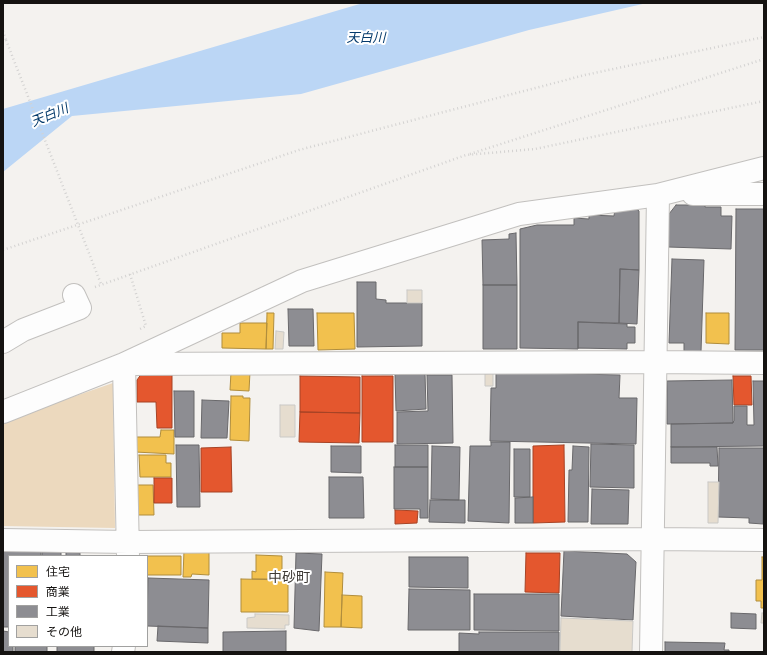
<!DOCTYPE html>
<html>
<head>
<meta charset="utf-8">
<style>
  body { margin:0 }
  #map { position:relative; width:767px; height:655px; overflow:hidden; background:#f4f2ef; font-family:"Sofia Sans Condensed","Noto Sans JP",sans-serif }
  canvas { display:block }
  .frame { position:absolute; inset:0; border:4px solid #151311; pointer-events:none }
  .legend { position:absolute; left:8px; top:555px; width:140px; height:92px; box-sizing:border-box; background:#fff; border:1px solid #a1a1a0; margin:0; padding:5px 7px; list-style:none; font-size:12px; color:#151311 }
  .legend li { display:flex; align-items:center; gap:8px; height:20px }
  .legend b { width:20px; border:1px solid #a1a1a0 }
</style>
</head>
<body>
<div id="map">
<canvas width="767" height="655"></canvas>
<div class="frame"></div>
<ul class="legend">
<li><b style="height:11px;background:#f2c14e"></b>住宅</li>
<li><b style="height:11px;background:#e4572e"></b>商業</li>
<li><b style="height:11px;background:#8d8d92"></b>工業</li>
<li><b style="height:11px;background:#e6ddcf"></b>その他</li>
</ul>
</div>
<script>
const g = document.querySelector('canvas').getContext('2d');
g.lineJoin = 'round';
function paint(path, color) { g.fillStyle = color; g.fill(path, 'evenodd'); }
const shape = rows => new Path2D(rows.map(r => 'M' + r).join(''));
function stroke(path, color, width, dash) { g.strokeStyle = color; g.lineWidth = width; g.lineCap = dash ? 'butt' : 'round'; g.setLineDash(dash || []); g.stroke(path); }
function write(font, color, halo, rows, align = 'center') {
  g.font = font + ' "Sofia Sans Condensed","Noto Sans JP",sans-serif'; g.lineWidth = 4; g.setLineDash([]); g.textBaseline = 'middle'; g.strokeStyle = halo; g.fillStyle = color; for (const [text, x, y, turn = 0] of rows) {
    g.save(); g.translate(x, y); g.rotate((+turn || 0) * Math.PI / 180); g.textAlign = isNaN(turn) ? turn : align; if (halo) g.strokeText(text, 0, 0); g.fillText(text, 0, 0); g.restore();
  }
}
const green = shape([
  [113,383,115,528,3,526,3,421]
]);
const water = shape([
  [363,3,647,3,529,30,301,94,72,116,3,172,3,109]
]);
const homes = shape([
  [267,313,274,313,273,349,266,349,267,313],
  [317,313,354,313,355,349,318,350,317,313],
  [706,313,729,313,729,344,706,343,706,313],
  [240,323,267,323,266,349,222,348,222,333,240,333,240,323],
  [231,372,250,372,249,391,230,390,231,372],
  [231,396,243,396,243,398,250,398,249,441,230,440,231,396],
  [161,430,174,430,174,454,135,452,135,437,160,437,161,430],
  [139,455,166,455,166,463,171,463,171,477,140,477,139,455],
  [135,485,153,485,154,515,136,515,135,485],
  [184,551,209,552,209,575,192,574,191,577,183,577,184,551],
  [256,555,282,556,282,572,287,572,287,579,252,579,252,571,256,572,256,555],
  [138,556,181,556,181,575,147,575,147,556,138,556],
  [762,557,764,557,764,608,761,608,761,601,756,601,756,580,762,580,762,557],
  [325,572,343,573,341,627,324,627,325,572],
  [241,579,288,580,288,612,241,612,241,579],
  [342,595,362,596,362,628,341,627,342,595]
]);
const shops = shape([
  [172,372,172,428,157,428,156,402,137,402,137,380,142,373,172,372],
  [300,376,360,377,360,413,300,412,300,376],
  [362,376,393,376,393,442,362,442,362,376],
  [733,376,751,376,752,405,734,405,733,376],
  [300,412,360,413,359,443,299,442,300,412],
  [564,445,565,522,533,523,533,446,564,445],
  [231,447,232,492,201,492,201,448,231,447],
  [154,478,172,478,172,503,154,503,154,478],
  [395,510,418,511,417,523,395,524,395,510],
  [526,553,560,553,559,593,525,592,526,553]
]);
const industry = shape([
  [631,204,639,211,639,270,620,269,619,323,578,322,578,349,520,348,520,229,537,225,574,225,574,218,589,219,589,215,614,216,615,208,631,204],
  [676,205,705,205,705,207,721,207,721,216,732,216,731,249,668,247,669,214,676,205],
  [736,209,764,209,764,350,735,350,736,209],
  [516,233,517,285,483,285,482,240,509,239,509,234,516,233],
  [672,259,704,260,701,352,684,351,684,343,669,343,672,259],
  [620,269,639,270,637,324,619,323,620,269],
  [357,282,376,282,376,299,386,300,386,303,422,303,422,346,357,347,357,282],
  [483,285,517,285,517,349,483,349,483,285],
  [288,309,313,309,314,346,289,346,288,309],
  [578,322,627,324,627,327,635,327,635,343,627,343,627,349,578,348,578,322],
  [496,372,620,375,619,398,637,398,636,444,490,441,491,388,496,388,496,372],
  [425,373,426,409,396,411,395,374,425,373],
  [427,375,452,375,453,443,397,444,397,412,428,411,427,375],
  [732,380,733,423,667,424,667,381,732,380],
  [753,381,764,381,764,446,671,447,671,424,733,423,733,422,734,421,734,406,747,406,747,425,754,425,753,381],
  [174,391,194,391,194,437,175,437,174,391],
  [202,400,229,401,227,438,201,438,202,400],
  [491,442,510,442,509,523,468,521,470,446,491,446,491,442],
  [591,444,634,445,634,488,590,487,591,444],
  [176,445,199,445,200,507,177,507,176,445],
  [395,445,428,445,428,467,395,467,395,445],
  [331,446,361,446,361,473,331,472,331,446],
  [432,446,460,447,459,500,431,499,432,446],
  [573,446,589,447,588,522,568,522,569,470,572,470,573,446],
  [671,447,717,447,718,466,710,466,710,463,671,463,671,447],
  [719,448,764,448,763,524,749,523,749,518,718,517,719,448],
  [514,449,530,449,530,497,514,497,514,449],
  [394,467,428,467,428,518,420,518,420,509,394,509,394,467],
  [329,477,363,477,364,518,329,518,329,477],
  [592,489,629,490,628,524,591,524,592,489],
  [533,497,533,523,515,523,515,498,533,497],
  [430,500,465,500,465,523,429,522,430,500],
  [3,551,41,552,41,556,9,556,9,627,3,627,3,551],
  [564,551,627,554,636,562,633,620,561,616,564,551],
  [42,552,61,552,61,556,42,556,42,552],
  [66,552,80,553,80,556,66,556,66,552],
  [296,553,322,554,319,631,294,628,296,553],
  [409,557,468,557,468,588,409,587,409,557],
  [148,578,209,580,208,628,147,626,148,578],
  [409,589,470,590,470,630,408,630,409,589],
  [474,594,559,594,559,631,474,630,474,594],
  [731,613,756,614,756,629,731,628,731,613],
  [158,626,208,628,208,643,157,641,158,626],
  [3,631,9,632,9,646,13,646,13,652,3,652,3,631],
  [286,631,286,652,223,652,223,632,286,631],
  [479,632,559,632,559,652,459,652,459,633,479,634,479,632],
  [665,642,725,643,724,650,729,650,729,652,665,652,665,642],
  [15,646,47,646,47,652,15,652,15,646],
  [57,646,94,646,94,652,57,652,57,646]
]);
const building = shape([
  [407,290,422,290,422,303,407,303,407,290],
  [276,331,284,332,283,349,275,349,276,331],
  [493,373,493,386,485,386,485,374,493,373],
  [280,405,295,405,295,437,280,437,280,405],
  [708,482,719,482,718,523,708,523,708,482],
  [762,613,764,613,764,623,761,623,762,613],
  [255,614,289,615,289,625,285,625,285,629,247,628,247,618,255,617,255,614],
  [561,618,633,621,632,652,560,652,561,618]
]);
const path = shape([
  [3,31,6,40],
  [470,154,764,59],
  [3,250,299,150,585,75,764,37],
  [130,274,146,326,138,330],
  [95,287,466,155,535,149,764,101]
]);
const minor = shape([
  [693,194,764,194],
  [3,342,23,330,80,308,74,295],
  [3,412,124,364,302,281,519,214,658,195,764,168],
  [3,540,128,542,653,539,764,540],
  [128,556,124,364,655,362,764,363],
  [123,652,124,646],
  [651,652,658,195]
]);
const pathBridge = shape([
  [6,40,101,284]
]);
const waterNames = [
  ["天白川",366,39],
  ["天白川",50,116,-23]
];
const quarterNames = [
  ["中砂町",289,578]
];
paint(green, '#ecd9be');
paint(water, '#bbd6f5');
paint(homes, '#f2c14e');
stroke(homes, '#b08d3c', 1);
paint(shops, '#e4572e');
stroke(shops, '#a64325', 1);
paint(industry, '#8d8d92');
stroke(industry, '#69686b', 1);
paint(building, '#e6ddcf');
stroke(building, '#cac9c6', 1);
stroke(minor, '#c2c0be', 24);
stroke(path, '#d3d2d1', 2.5, [1, 3]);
stroke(minor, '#fdfdfd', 22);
stroke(pathBridge, '#d3d2d1', 2.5, [1, 3]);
write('italic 13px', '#043a6b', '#fff', waterNames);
write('14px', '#3e3a35', '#fff', quarterNames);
</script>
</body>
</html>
